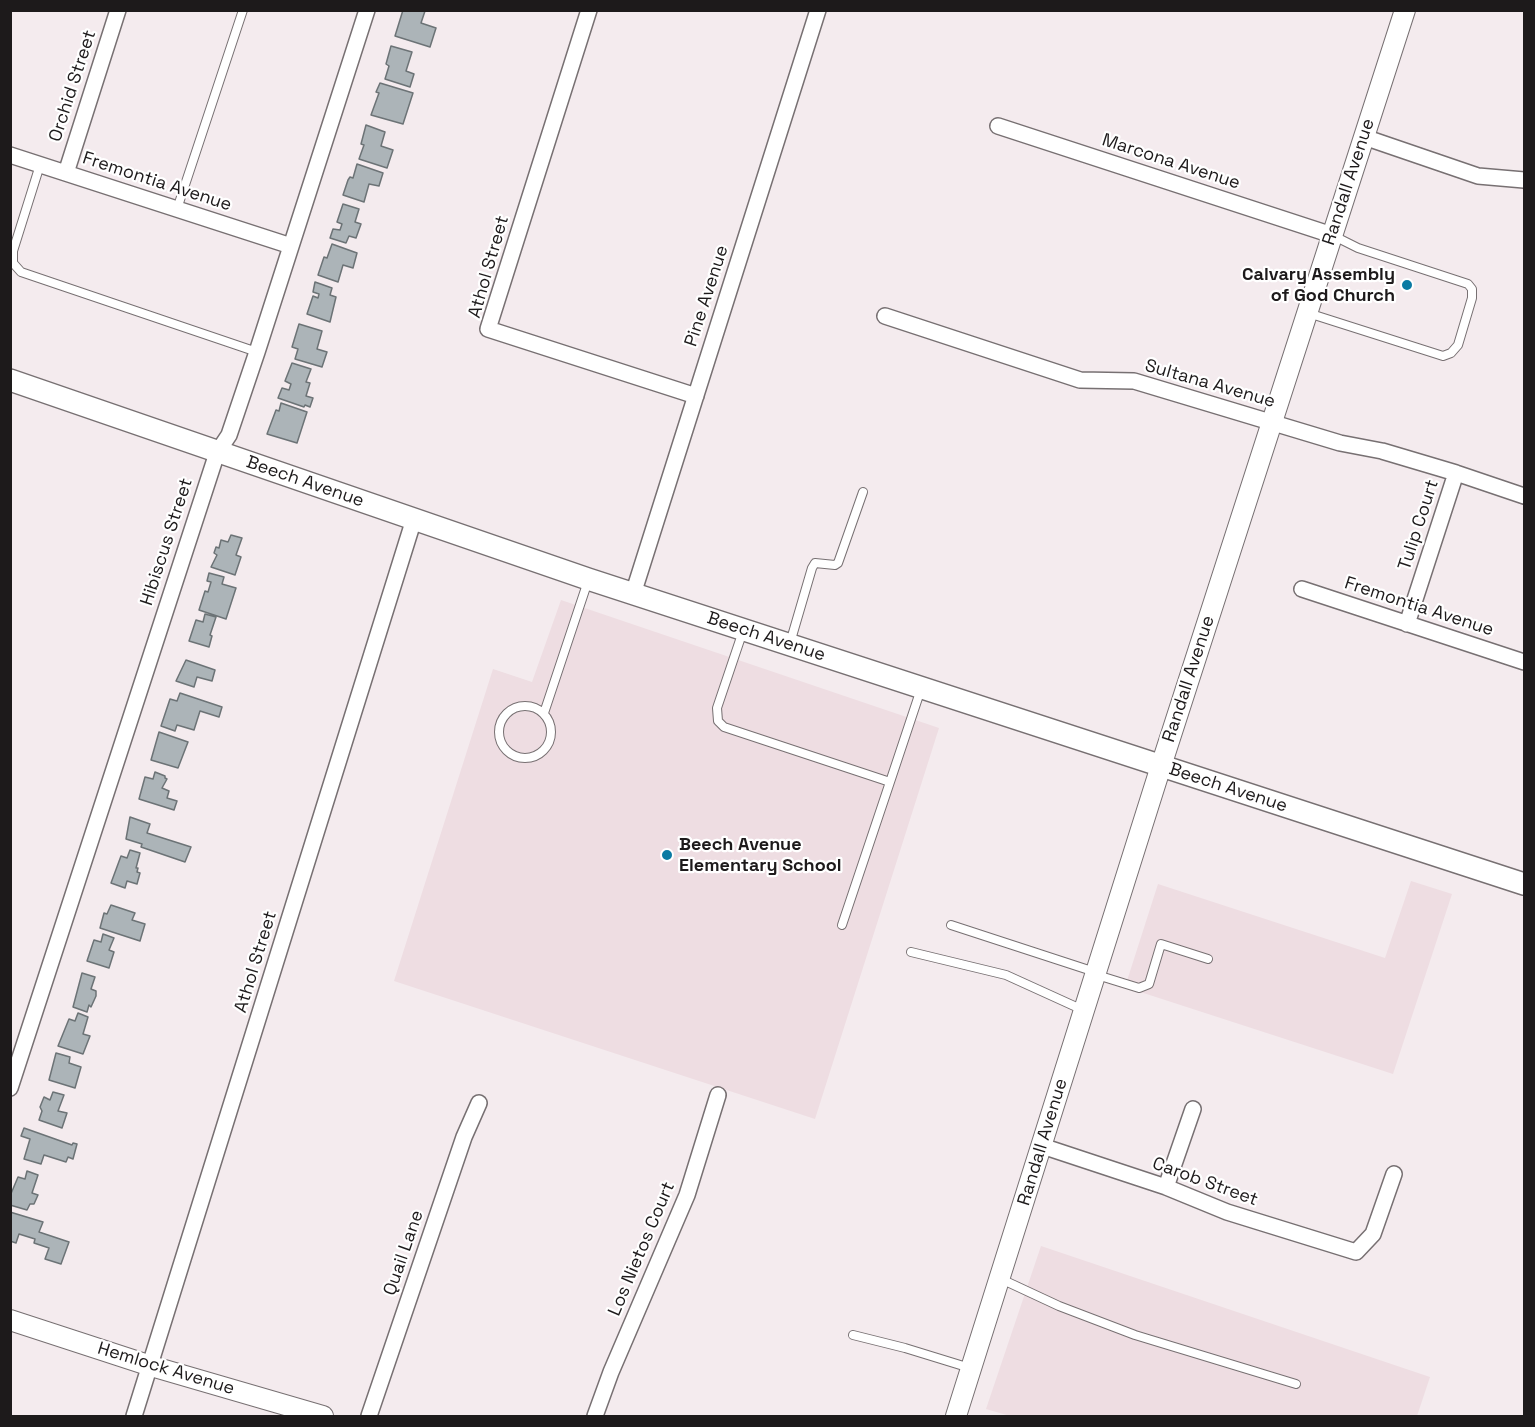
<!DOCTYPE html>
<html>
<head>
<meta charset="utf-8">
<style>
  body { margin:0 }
  #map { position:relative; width:1535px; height:1427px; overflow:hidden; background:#f4ebee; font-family:"Space Grotesk",sans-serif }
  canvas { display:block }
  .frame { position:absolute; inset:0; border:12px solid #1d1a1b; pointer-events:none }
</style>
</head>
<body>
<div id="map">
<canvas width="1535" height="1427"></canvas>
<div class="frame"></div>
</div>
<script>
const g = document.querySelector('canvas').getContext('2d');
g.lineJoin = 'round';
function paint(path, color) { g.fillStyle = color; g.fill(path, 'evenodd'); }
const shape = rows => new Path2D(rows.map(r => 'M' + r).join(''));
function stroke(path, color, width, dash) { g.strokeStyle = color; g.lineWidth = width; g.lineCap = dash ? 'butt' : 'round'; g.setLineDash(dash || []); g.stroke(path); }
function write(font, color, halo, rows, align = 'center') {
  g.font = font + ' "Space Grotesk",sans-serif'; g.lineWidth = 4.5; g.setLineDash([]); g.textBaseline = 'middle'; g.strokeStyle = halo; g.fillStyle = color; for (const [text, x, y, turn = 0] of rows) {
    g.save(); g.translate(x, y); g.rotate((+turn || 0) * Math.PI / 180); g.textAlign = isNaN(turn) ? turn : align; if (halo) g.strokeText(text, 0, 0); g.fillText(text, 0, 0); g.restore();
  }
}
const built = shape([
  [561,600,939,728,815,1119,394,981,493,669,532,682],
  [1411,881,1452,894,1393,1074,1125,987,1158,884,1385,958],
  [1041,1246,1430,1377,1417,1416,1010,1416,986,1409]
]);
const building = shape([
  [403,10,425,11,421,23,436,28,430,47,395,36,403,10],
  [391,46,412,52,406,71,414,74,410,87,385,79,389,66,386,64,391,46],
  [380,83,413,93,403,124,371,115,379,93,376,92,380,83],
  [366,125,385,132,381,146,393,150,387,168,359,159,364,145,361,144,366,125],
  [357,164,383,173,379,186,369,184,364,202,343,195,348,180,350,177,353,178,357,164],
  [343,204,359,209,355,222,361,224,356,238,349,236,346,243,330,238,333,229,340,230,342,224,337,222,343,204],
  [332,244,357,253,353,268,343,265,338,282,318,275,324,257,327,258,332,244],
  [315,282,332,288,330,295,336,297,330,322,307,314,313,296,318,298,319,294,313,292,315,282],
  [299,324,322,331,317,349,327,352,322,367,295,359,298,349,292,347,299,324],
  [292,363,311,369,306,382,310,383,306,396,313,398,310,407,305,405,304,407,278,398,282,388,289,390,291,384,285,381,292,363],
  [281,403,307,412,297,443,267,434,276,410,279,411,281,403],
  [231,535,242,538,236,555,241,557,235,575,211,567,217,555,214,553,216,547,219,548,221,540,228,542,231,535],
  [209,573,224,577,222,584,236,588,226,619,199,610,205,591,208,592,211,582,207,581,209,573],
  [205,614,216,617,210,635,212,636,209,647,189,641,196,620,203,622,205,614],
  [186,660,215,670,212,681,197,677,194,687,176,681,186,660],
  [180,693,222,707,219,717,200,711,194,730,177,725,175,731,161,726,170,699,177,701,180,693],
  [159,732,188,742,178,768,151,760,159,732],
  [155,772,165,776,165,778,167,779,162,788,169,791,167,798,177,801,174,810,139,799,145,777,153,779,155,772],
  [130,817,150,824,147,833,191,847,185,862,141,847,142,844,126,839,130,817],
  [130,850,140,853,136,868,138,868,137,872,140,873,137,884,127,881,125,888,111,883,121,856,127,858,130,850],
  [111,905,135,913,132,920,145,924,140,941,100,928,104,913,107,914,111,905],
  [103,934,114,938,109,950,114,952,109,968,87,961,94,940,101,942,103,934],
  [82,973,95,977,91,989,96,991,96,996,91,1007,89,1005,87,1012,73,1007,82,973],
  [78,1013,88,1017,83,1034,90,1036,83,1054,58,1046,69,1019,75,1021,78,1013],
  [56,1053,70,1057,69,1063,81,1067,75,1088,49,1080,56,1053],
  [53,1092,64,1095,58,1111,67,1113,62,1128,39,1120,42,1111,40,1107,44,1097,50,1100,53,1092],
  [24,1128,72,1145,73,1143,77,1144,73,1159,68,1157,66,1162,44,1155,41,1164,24,1159,30,1139,21,1136,24,1128],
  [27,1171,38,1175,32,1193,38,1195,34,1204,30,1204,27,1210,10,1205,10,1196,18,1177,25,1179,27,1171],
  [10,1212,43,1222,39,1232,69,1242,61,1264,45,1259,49,1248,34,1243,35,1239,19,1234,16,1243,10,1241,10,1212]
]);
const service = shape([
  [40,165,13,251,13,263,21,272,257,352],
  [177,209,243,10],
  [1308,313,1443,356,1451,353,1458,345,1472,298,1472,289,1468,284,1358,248,1332,235],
  [743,631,717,708,718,721,724,727,890,782,921,689],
  [790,643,812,568,815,563,835,565,838,563,863,492],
  '499 732a26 26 0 1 1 52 0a26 26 0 1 1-52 0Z',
  [544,713,588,581],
  [842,925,890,782],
  [951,925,1095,972],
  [911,952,1006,975,1083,1010],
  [1097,975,1139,988,1149,984,1161,944,1208,959],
  [1001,1279,1059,1306,1135,1335,1296,1384],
  [853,1335,905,1348,970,1368]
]);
const minor = shape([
  [589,10,488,329,696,396],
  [998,126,1332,235],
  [1364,137,1478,176,1524,180],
  [10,155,291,246],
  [66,173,118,10],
  [885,316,1080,380,1134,381,1340,443,1382,451,1456,473,1524,496],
  [1302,589,1524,662],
  [633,594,818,10],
  [1407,624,1456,473],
  [10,1088,217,453,229,435,257,352,367,10],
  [1042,1146,1166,1187,1227,1212,1356,1252,1373,1234,1394,1174],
  [1166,1187,1193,1109],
  [134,1416,414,519],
  [369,1416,464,1137,479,1103],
  [595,1416,611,1372,687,1195,718,1095]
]);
const tertiary = shape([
  [10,1320,151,1366,323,1416],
  [956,1416,1161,766,1405,10]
]);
const secondary = shape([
  [10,380,588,579,1524,884]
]);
const markers = [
  [1407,285,6,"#097aa3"],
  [667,855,6,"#097aa3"]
];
const streetNames = [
  ["Orchid Street",73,86,-72],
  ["Marcona Avenue",1171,162,18],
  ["Fremontia Avenue",157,182,18],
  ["Randall Avenue",1349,182,-72],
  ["Athol Street",489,267,-74],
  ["Pine Avenue",707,296,-72],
  ["Sultana Avenue",1210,384,16],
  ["Beech Avenue",305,482,19],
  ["Tulip Court",1419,525,-72],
  ["Hibiscus Street",167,542,-72],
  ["Fremontia Avenue",1419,607,18],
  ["Beech Avenue",766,637,18],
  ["Randall Avenue",1189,679,-72],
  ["Beech Avenue",1228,788,18],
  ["Athol Street",256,962,-73],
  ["Randall Avenue",1043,1142,-73],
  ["Carob Street",1205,1182,20],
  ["Los Nietos Court",642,1249,-67],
  ["Quail Lane",404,1253,-71],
  ["Hemlock Avenue",166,1369,17]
];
const poiNames = [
  ["Calvary Assembly",1395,275],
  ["of God Church",1395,296],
  ["Beech Avenue",679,845,"left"],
  ["Elementary School",679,866,"left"]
];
paint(built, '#eedde2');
paint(building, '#acb4b8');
stroke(building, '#6c7376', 1.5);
stroke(service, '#777072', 10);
stroke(minor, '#777072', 18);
stroke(tertiary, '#777072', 22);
stroke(secondary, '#777072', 24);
stroke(service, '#fff', 8);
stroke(minor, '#fff', 15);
stroke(tertiary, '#fff', 20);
stroke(secondary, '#fff', 21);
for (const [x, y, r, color] of markers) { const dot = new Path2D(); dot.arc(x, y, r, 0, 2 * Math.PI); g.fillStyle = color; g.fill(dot); stroke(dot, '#fff', 2); }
write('18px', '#1d1a1b', '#fff', streetNames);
write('bold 18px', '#1d1a1b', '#fff', poiNames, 'right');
</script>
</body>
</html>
